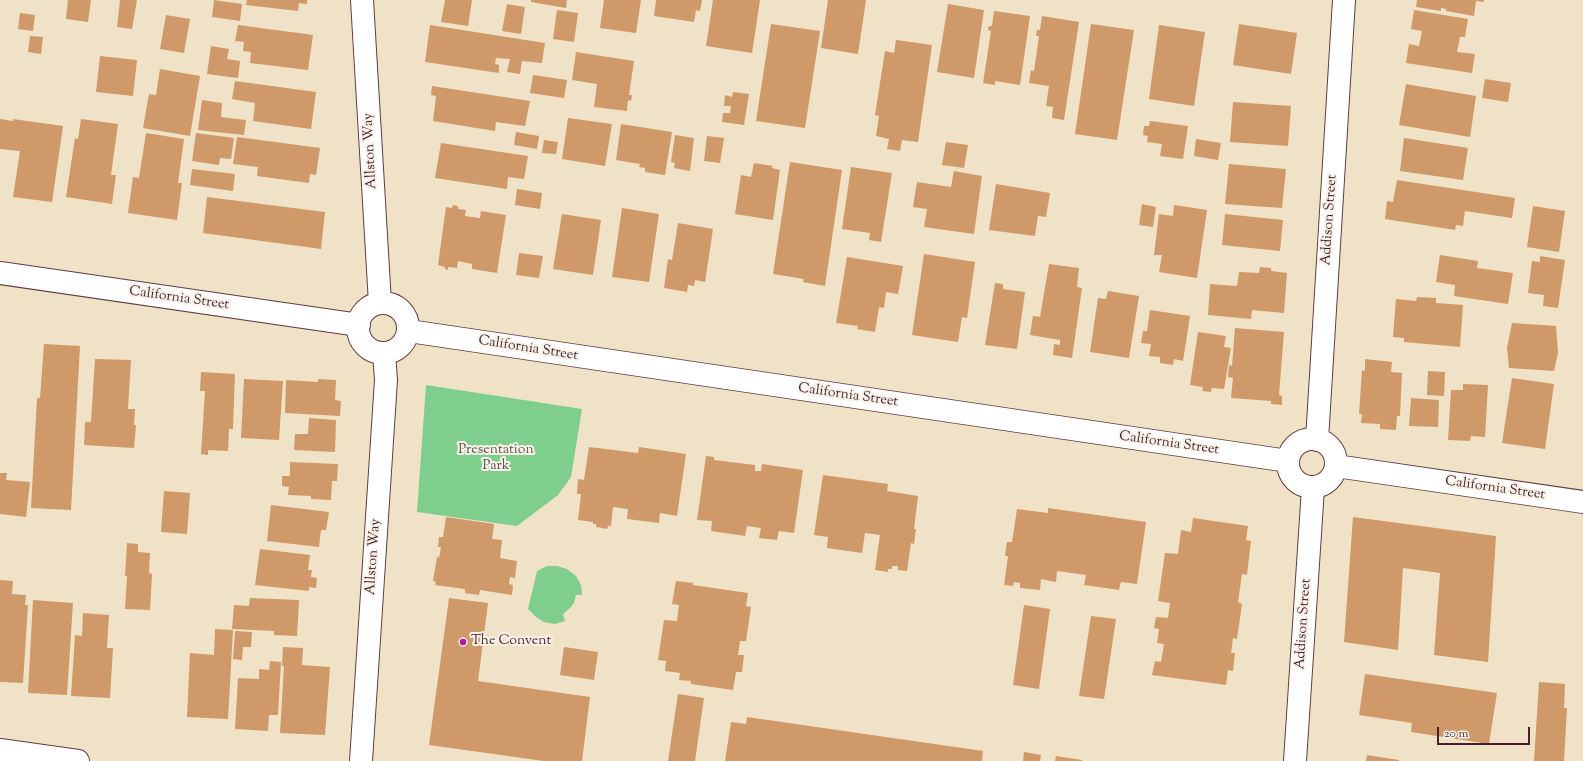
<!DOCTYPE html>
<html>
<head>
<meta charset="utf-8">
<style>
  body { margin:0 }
  #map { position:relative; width:1583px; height:761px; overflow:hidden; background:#f0e2c6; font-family:"Sorts Mill Goudy",serif }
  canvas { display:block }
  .scale { position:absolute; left:1437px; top:727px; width:93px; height:18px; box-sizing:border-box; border:2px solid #4a1f2b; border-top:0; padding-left:5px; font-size:12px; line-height:14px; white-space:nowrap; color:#4a1f2b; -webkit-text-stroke:3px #f7f3e8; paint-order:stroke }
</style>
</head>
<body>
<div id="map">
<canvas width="1583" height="761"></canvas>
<div class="scale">20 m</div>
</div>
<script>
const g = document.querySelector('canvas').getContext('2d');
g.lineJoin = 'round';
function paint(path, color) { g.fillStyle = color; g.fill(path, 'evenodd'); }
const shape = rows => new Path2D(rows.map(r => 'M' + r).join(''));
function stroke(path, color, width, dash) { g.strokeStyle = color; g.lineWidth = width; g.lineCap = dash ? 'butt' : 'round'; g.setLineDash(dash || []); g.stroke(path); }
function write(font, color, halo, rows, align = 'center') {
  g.font = font + ' "Sorts Mill Goudy",serif'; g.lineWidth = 4; g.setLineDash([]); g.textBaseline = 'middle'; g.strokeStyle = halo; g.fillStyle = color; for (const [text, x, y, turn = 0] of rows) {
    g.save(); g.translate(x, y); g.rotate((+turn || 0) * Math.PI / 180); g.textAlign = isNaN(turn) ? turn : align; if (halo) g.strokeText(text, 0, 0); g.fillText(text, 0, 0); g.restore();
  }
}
const green = shape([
  [426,385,582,409,571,477,558,495,517,526,417,512],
  [547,566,557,566,567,569,576,576,581,585,582,595,576,595,574,603,569,609,563,614,565,621,555,624,544,622,536,617,528,609,537,571]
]);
const building = shape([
  [68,0,91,0,88,22,66,19],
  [120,0,137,0,132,29,117,27],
  [214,0,242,4,240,21,212,17],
  [247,0,307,0,307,4,299,3,298,11,246,5],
  [445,0,472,0,468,26,441,22],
  [531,0,567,0,566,8,531,2],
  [604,0,641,0,636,33,600,28],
  [656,0,702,0,700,11,696,10,694,22,654,16],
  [713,0,760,0,752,53,706,46],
  [828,0,866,0,858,54,821,48],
  [1417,0,1484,0,1484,2,1476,1,1474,16,1446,11,1446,9,1441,8,1441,11,1416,7],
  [507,4,525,7,521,34,502,31],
  [948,4,984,10,974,78,937,72],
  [557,10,578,13,574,42,553,39],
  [1414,10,1468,19,1465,37,1460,37,1457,52,1475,54,1472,73,1406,63,1409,44,1419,46,1422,31,1411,29],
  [994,11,1030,16,1020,85,995,81,995,85,983,83,991,31,988,30,989,26,992,26],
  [20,13,35,15,33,31,18,29],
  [166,15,190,19,184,53,160,49],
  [1042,16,1079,22,1064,120,1052,118,1053,107,1046,106,1049,86,1029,83,1031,70,1034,71,1039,36,1036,36,1037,30,1040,30],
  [771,24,820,31,805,128,756,121],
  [1091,24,1134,30,1117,140,1075,134],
  [1239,24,1297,33,1291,74,1233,65],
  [238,25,313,35,308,70,250,63,251,52,243,51,244,42,235,41],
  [430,25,545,43,542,63,522,61,520,74,507,72,510,59,496,58,495,64,499,65,499,73,425,62],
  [1159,25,1205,32,1194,106,1149,99],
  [30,36,43,37,41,54,28,52],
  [896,40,932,45,918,142,902,140,900,151,887,149,889,139,876,136,879,116,875,115,885,51,894,53],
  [211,46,229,49,227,59,240,61,238,78,207,74],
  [576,52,634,61,629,95,632,95,631,101,628,100,627,111,594,107,597,84,572,80],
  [100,56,137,60,133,96,96,92],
  [160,69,200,76,190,136,143,128,149,94,156,95],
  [533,75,567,80,564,98,530,93],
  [1485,79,1511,83,1508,102,1482,98],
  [235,81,316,92,311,129,253,121,255,103,232,99],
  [1406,84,1476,96,1470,137,1399,125],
  [432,86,530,101,525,126,496,122,495,131,433,121,436,96,431,95],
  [733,92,749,94,744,125,722,122,723,113,730,113,731,106,724,106,725,95,732,97],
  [202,100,222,103,221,117,246,120,244,135,198,130],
  [1233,102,1291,106,1288,146,1230,142],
  [568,118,612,124,605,166,562,159],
  [0,119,13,121,13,119,63,126,52,202,13,197,20,151,0,149],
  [81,119,118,124,111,175,116,175,112,204,66,197,75,138,78,139],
  [1150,121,1188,126,1183,159,1160,156,1162,144,1147,142,1148,136,1143,135,1144,126,1149,126],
  [621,124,672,132,665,175,645,172,645,168,639,167,640,164,616,160],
  [516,132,539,136,537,149,514,145],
  [146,133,184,139,178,183,182,183,177,220,128,213,133,177,139,178],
  [196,133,234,138,231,159,220,158,219,165,192,161],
  [675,135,694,138,690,171,674,168,675,163,671,162],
  [707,136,724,138,720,163,704,161],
  [237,137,320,148,316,175,310,174,309,183,257,176,258,167,233,164],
  [1404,138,1468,148,1463,180,1400,171],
  [1196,139,1221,143,1218,160,1194,156],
  [544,140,558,142,556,154,542,153],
  [946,142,968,145,964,168,942,165],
  [441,143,528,156,524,179,508,177,507,189,435,178],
  [790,162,842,170,825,286,803,282,804,279,773,274],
  [754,163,773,166,772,168,780,170,773,220,735,214,741,175,751,177],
  [1229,164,1286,169,1282,208,1225,204],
  [851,167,892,173,881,242,869,240,870,233,842,229],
  [192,169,235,174,233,191,190,185],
  [954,171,982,176,974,234,924,227,927,209,913,207,917,182,951,187],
  [1397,180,1515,198,1512,218,1465,211,1463,226,1456,225,1455,230,1385,219,1387,201,1393,202],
  [996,184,1050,193,1046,217,1038,216,1035,236,989,230],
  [517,189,542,193,540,209,515,205],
  [207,197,325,212,321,249,203,233],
  [1142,204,1156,207,1153,227,1139,225],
  [453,205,458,206,458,209,466,210,465,216,480,218,481,211,506,215,497,273,472,269,472,264,458,261,457,268,448,267,448,270,445,269,445,267,438,265,446,207,452,208],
  [1174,205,1207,210,1197,278,1159,272,1162,255,1154,255,1159,214,1173,216],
  [1533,206,1565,211,1559,252,1527,247],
  [622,208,659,214,649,282,612,277],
  [562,214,601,220,593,275,553,269],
  [1225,214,1283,220,1280,251,1222,245],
  [678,223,713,229,705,282,695,280,694,286,688,285,687,292,664,288,668,259,672,260],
  [519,253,543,256,539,278,516,275],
  [924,254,975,262,967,318,962,317,958,342,912,335],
  [1440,255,1478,261,1477,268,1513,273,1508,304,1454,296,1455,285,1436,282],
  [1540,256,1565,260,1558,308,1543,306,1544,295,1528,293,1532,261,1540,262],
  [847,257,903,266,898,294,886,292,884,308,879,307,875,332,857,329,858,326,836,323],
  [1049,264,1079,268,1077,287,1082,288,1072,358,1053,355,1054,344,1060,345,1060,340,1030,335,1033,316,1040,317],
  [1260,267,1271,268,1271,271,1287,273,1284,313,1252,310,1251,319,1208,315,1210,284,1237,286,1239,272,1259,273],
  [995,283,1003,284,1003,289,1025,292,1017,349,985,345],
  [1108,291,1139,296,1129,358,1090,352,1098,298,1106,299],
  [1417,297,1436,298,1436,303,1463,305,1460,347,1404,342,1404,338,1393,337,1396,299,1416,301],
  [1150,310,1190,316,1183,361,1174,359,1173,365,1160,363,1160,357,1149,356,1151,344,1141,343,1143,331,1147,331],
  [1512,323,1556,326,1558,353,1554,371,1509,368,1507,348],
  [1235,328,1284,332,1279,395,1282,396,1282,405,1271,404,1271,401,1231,398,1233,378,1228,377,1229,365,1232,366],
  [1198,332,1226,336,1224,347,1231,348,1224,389,1212,388,1211,392,1202,391,1203,387,1190,385],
  [44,344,80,346,71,510,31,508,37,398,40,398],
  [95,359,131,360,128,409,135,409,134,425,136,425,134,448,84,445,85,422,91,422],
  [1365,359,1392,362,1391,372,1402,373,1400,416,1397,416,1396,430,1380,429,1380,424,1361,423,1362,414,1359,414,1362,370,1365,371],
  [1428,371,1445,372,1444,396,1427,395],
  [201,372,235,374,233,429,229,429,228,451,208,450,208,455,201,454,205,391,200,391],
  [1512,378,1554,384,1545,449,1502,443],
  [244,379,283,381,279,440,241,438],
  [318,379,336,380,335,400,341,401,340,416,285,413,286,380,318,382],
  [1463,384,1488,385,1485,437,1471,436,1470,441,1448,440,1451,390,1463,390],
  [1411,398,1439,400,1438,427,1409,426],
  [309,418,336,420,335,452,294,450,295,434,308,434],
  [589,447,638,453,639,447,686,454,677,516,660,513,659,523,627,519,628,509,613,507,611,526,608,526,607,529,596,527,596,524,593,524,593,522,578,520,581,494,577,494,578,479,584,480],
  [706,456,714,457,714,460,755,465,755,471,761,471,762,464,803,470,794,533,779,531,777,540,759,538,761,528,747,526,745,536,711,531,712,521,697,520],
  [290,462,338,464,337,481,332,481,331,500,311,499,311,496,288,495,289,487,282,486,282,476,290,476],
  [0,473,7,473,6,480,30,482,26,517,0,514],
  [823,475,888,484,887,491,918,496,914,529,916,529,914,544,911,543,907,571,898,570,898,566,892,566,892,569,888,569,888,572,875,570,880,535,865,533,862,553,827,548,828,537,814,535],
  [164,491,190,493,187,534,161,532],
  [271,505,329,512,326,530,321,530,319,547,267,541],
  [1048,508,1146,522,1137,584,1121,582,1119,590,1084,585,1086,575,1057,571,1056,582,1041,579,1040,590,1020,588,1020,583,1014,582,1013,586,1004,585,1008,556,1005,556,1007,542,1012,542,1017,509,1048,513],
  [446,517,494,524,492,539,502,540,500,558,517,561,515,578,510,577,509,584,513,585,512,595,480,590,479,595,465,593,465,589,435,585,436,582,433,581,437,557,439,558,441,547,438,547,439,537,443,537],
  [1353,517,1496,536,1488,662,1434,655,1440,573,1403,568,1398,650,1344,642],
  [1193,518,1248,526,1246,540,1251,541,1247,575,1242,574,1238,602,1242,604,1237,639,1233,638,1231,653,1235,653,1233,671,1228,670,1226,685,1152,675,1155,661,1161,662,1164,644,1157,643,1159,629,1154,628,1156,617,1168,618,1170,603,1158,601,1165,553,1178,554,1181,530,1191,532],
  [127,543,138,544,138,552,150,553,149,573,152,574,150,610,125,609,127,576,125,576],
  [260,549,310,555,308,570,312,570,311,577,317,578,316,588,309,587,309,591,255,585],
  [0,580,13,581,12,594,26,595,25,605,28,605,23,683,0,682],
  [676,581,693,583,693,585,748,593,746,606,751,607,746,641,740,641,738,655,744,655,742,672,736,672,733,690,691,684,691,681,679,680,680,673,665,671,666,661,658,660,664,620,677,621,679,605,672,604],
  [250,598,299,600,297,636,274,635,274,631,232,629,234,605,249,606],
  [449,598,488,603,478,681,590,697,582,761,544,761,429,745],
  [33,600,73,603,67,695,28,693],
  [1024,605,1050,609,1039,689,1013,685],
  [83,613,109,615,107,648,113,648,110,698,71,696,75,635,82,636],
  [1091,616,1116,619,1104,699,1079,696],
  [215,629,233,630,228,719,187,717,190,653,214,655],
  [235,631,252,632,251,647,243,647,242,660,233,659],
  [283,647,303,648,302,665,330,667,325,735,280,733,284,666,282,666],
  [564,647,598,652,594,680,560,675],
  [270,661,281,662,278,715,269,715,268,731,235,729,238,678,259,679,259,669,269,670],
  [1365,674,1497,693,1489,744,1411,732,1412,723,1359,715],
  [1539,682,1565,684,1564,708,1567,708,1564,761,1534,761],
  [678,694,704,698,695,761,668,761],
  [747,717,983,751,982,761,725,761,731,722,746,724],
  [1024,752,1041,755,1040,761,1023,761],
  [1367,755,1399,760,1399,761,1366,761],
  [1056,756,1082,760,1082,761,1055,761]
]);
const minor = shape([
  [362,0,380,303],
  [0,273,359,325],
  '358 328a25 25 0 1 1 50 0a25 25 0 1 1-50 0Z',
  [409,331,1288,461],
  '1288 463a24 24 0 1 1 48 0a24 24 0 1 1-48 0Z',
  [1317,440,1344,0],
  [1336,466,1583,502],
  [0,750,78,761],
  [361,761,386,380,384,353],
  [1295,761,1313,488]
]);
const markers = [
  [463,642,4,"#b5179e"]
];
const streetNames = [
  ["Allston Way",371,151,-93],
  ["Addison Street",1330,220,-86],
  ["California Street",179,299,8],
  ["California Street",528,349,9],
  ["California Street",848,396,8],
  ["California Street",1169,444,8],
  ["California Street",1495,489,8],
  ["Allston Way",374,557,-86],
  ["Addison Street",1304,624,-86]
];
const parkNames = [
  ["Presentation",496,451],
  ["Park",496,467]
];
const poiNames = [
  ["The Convent",471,642]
];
paint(green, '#7fce8e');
paint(building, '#cf9969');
stroke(minor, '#633c42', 24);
stroke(minor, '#fff', 22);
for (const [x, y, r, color] of markers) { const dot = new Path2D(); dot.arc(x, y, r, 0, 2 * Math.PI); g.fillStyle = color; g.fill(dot); stroke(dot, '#f7f3e8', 1.5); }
write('14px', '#4a1f2b', '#f7f3e8', streetNames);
write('14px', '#5a5449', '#f7f3e8', parkNames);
write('14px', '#4a1f2b', '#f7f3e8', poiNames, 'left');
</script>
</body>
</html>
